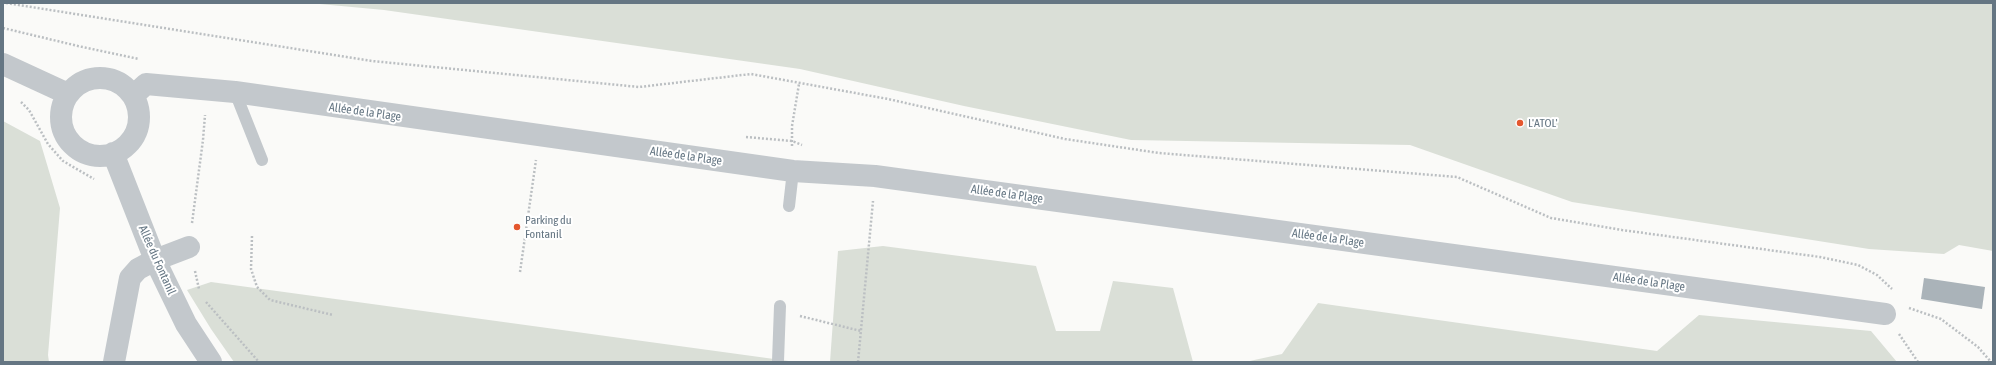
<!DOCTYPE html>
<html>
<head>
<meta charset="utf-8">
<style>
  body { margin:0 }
  #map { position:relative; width:1996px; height:365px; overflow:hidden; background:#fafaf8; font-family:"Asap Condensed",sans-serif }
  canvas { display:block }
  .frame { position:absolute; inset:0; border:4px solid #657683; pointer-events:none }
</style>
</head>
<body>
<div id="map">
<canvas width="1996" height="365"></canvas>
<div class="frame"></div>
</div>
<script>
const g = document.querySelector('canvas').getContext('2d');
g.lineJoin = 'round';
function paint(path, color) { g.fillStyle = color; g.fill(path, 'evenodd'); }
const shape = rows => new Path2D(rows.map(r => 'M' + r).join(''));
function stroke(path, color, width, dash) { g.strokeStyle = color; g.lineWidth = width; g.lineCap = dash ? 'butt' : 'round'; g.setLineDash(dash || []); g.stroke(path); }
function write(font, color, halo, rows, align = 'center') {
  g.font = font + ' "Asap Condensed",sans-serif'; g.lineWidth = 4; g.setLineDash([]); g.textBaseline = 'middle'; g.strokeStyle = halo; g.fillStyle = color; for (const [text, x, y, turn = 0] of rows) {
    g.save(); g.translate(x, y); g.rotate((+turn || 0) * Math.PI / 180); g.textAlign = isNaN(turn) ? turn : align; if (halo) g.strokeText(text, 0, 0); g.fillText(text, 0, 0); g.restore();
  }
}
const green = shape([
  [309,3,1993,3,1993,251,1959,245,1944,254,1869,249,1572,202,1410,145,1131,140,964,106,800,69,384,10],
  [3,121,40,141,60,208,48,355,49,362,3,362],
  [883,246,1036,266,1056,331,1100,331,1113,281,1173,288,1193,362,830,362,838,251],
  [211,282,796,362,234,362,211,329,187,290],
  [1318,303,1657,351,1699,315,1871,331,1897,362,1245,362,1282,354]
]);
const building = shape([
  [1924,278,1985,287,1982,309,1921,299]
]);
const path = shape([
  [6,3,372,61,639,87,751,74,888,99,1065,139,1159,153,1457,177,1551,218,1622,230,1820,257,1858,265,1877,275,1892,289],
  [3,28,78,46,139,59],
  [21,102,29,110,48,144,63,161,94,179],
  [746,137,792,141,802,145],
  [792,146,792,126,799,84],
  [192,223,203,140,205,115],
  [252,236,251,269,257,287,270,300,333,315],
  [195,271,199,289],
  [520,272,536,160],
  [206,302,259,362],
  [1909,308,1941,319,1978,347,1991,362],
  [800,316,861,331],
  [1899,334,1918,362],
  [858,362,873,201]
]);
const service = shape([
  [235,92,262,160],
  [789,206,793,171],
  [778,361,780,306]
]);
const minor = shape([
  [3,64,68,94],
  '61 117a39 39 0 1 1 78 0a39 39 0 1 1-78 0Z',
  [133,96,146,84,235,92,793,171,875,176,1885,314],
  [113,153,155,260,186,324,211,362],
  [114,362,130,278,138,269,155,260,189,247]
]);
const markers = [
  [1520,123,4,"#e4572e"],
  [517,227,4,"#e4572e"]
];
const streetNames = [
  ["Allée de la Plage",365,112,8],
  ["Allée de la Plage",686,156,8],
  ["Allée de la Plage",1007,194,8],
  ["Allée de la Plage",1328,238,8],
  ["Allée du Fontanil",157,260,66],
  ["Allée de la Plage",1649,282,8]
];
const poiNames = [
  ["L'ATOL'",1528,123],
  ["Parking du",525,220],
  ["Fontanil",525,234]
];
paint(green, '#dadfd7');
paint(building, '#aab3b9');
stroke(path, '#bbbfc2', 2.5, [2, 2]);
stroke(service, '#c3c8cc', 12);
stroke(minor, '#c3c8cc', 22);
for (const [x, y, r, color] of markers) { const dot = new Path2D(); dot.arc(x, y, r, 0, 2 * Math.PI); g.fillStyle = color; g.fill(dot); stroke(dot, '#fff', 1.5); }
write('12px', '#657683', '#fff', streetNames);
write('12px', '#657683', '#fff', poiNames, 'left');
</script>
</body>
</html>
